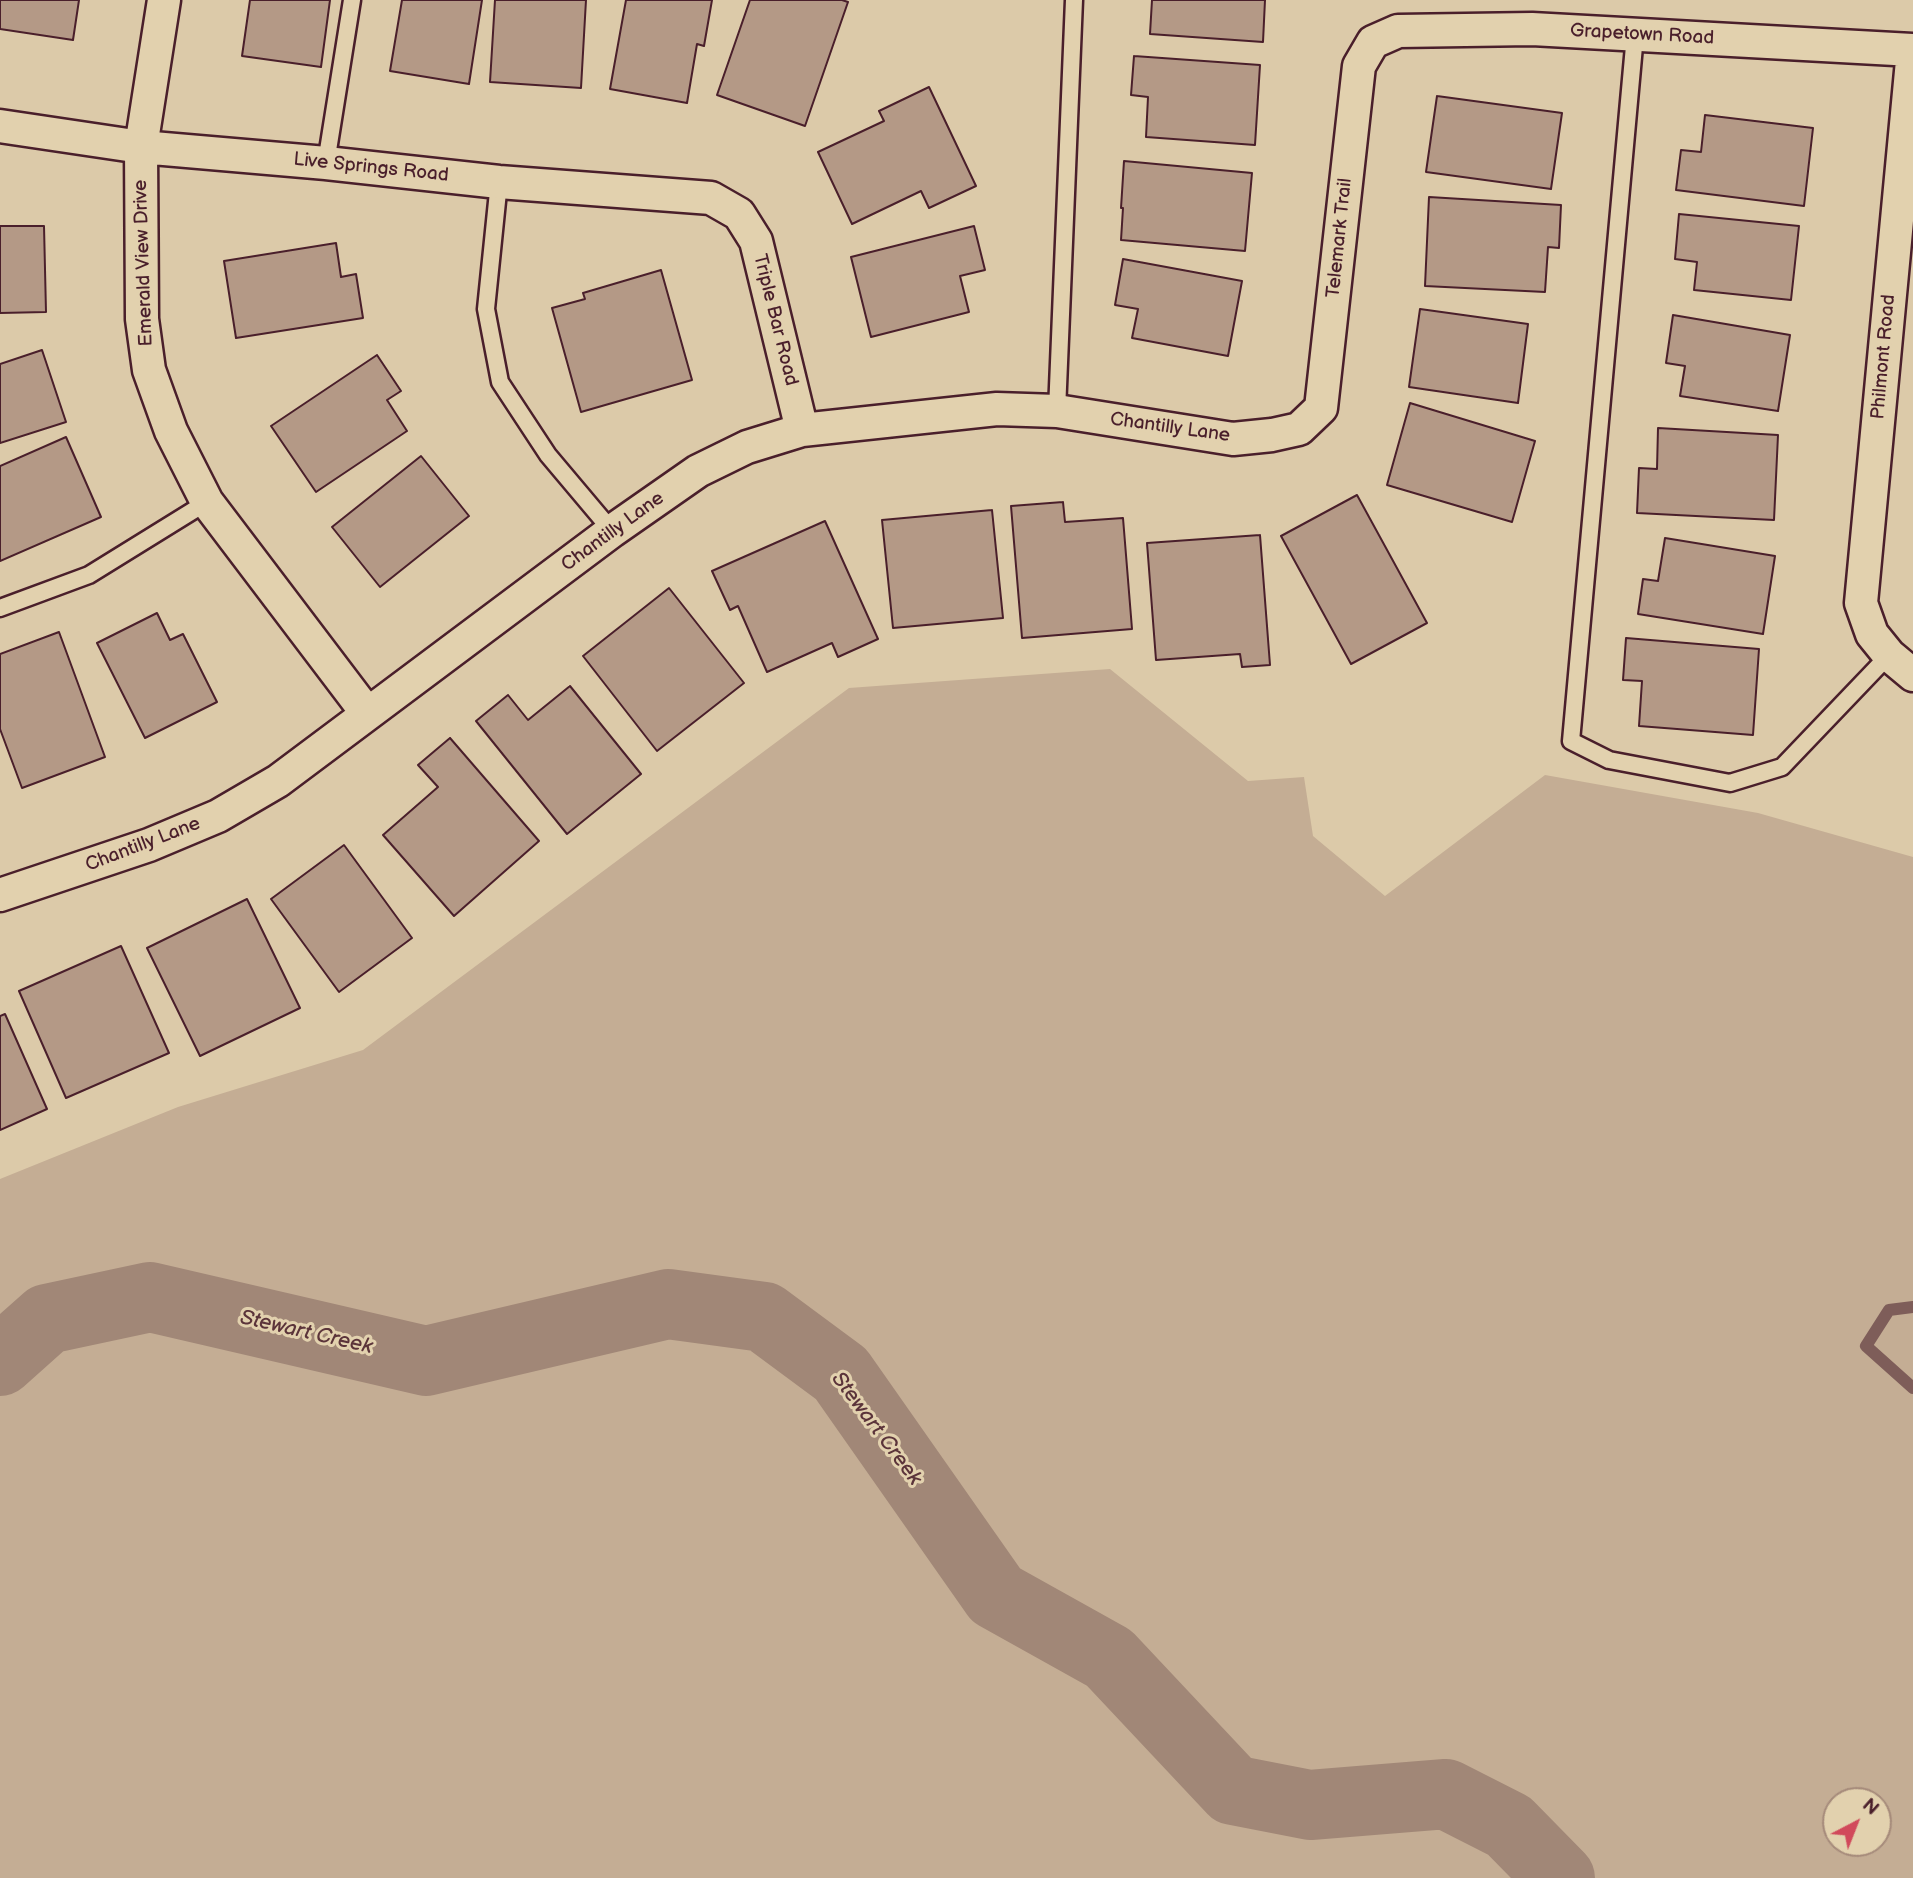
<!DOCTYPE html>
<html>
<head>
<meta charset="utf-8">
<style>
  body { margin:0 }
  #map { position:relative; width:1913px; height:1878px; overflow:hidden; background:#dccaa9; font-family:"Balsamiq Sans",sans-serif }
  canvas { display:block }
  .north { position:absolute; left:1822px; top:1787px; width:70px; height:70px; box-sizing:border-box; background:#e2d1ae; border:2px solid #a58a7a; border-radius:50%; rotate:42deg; font-size:19px; font-weight:700; line-height:28px; text-align:center; color:#4a1f2b }
  .north::after { content:''; display:block; margin:auto; width:24px; height:32px; background:#d1495b; clip-path:polygon(50% 0,100% 100%,50% 72%,0 100%) }
</style>
</head>
<body>
<div id="map">
<canvas width="1913" height="1878"></canvas>
<div class="north">N</div>
</div>
<script>
const g = document.querySelector('canvas').getContext('2d');
g.lineJoin = 'round';
function paint(path, color) { g.fillStyle = color; g.fill(path, 'evenodd'); }
const shape = rows => new Path2D(rows.map(r => 'M' + r).join(''));
function stroke(path, color, width, dash) { g.strokeStyle = color; g.lineWidth = width; g.lineCap = dash ? 'butt' : 'round'; g.setLineDash(dash || []); g.stroke(path); }
function write(font, color, halo, rows, align = 'center') {
  g.font = font + ' "Balsamiq Sans",sans-serif'; g.lineWidth = 6; g.setLineDash([]); g.textBaseline = 'middle'; g.strokeStyle = halo; g.fillStyle = color; for (const [text, x, y, turn = 0] of rows) {
    g.save(); g.translate(x, y); g.rotate((+turn || 0) * Math.PI / 180); g.textAlign = isNaN(turn) ? turn : align; if (halo) g.strokeText(text, 0, 0); g.fillText(text, 0, 0); g.restore();
  }
}
const green = shape([
  [1110,669,1248,781,1304,777,1313,836,1385,896,1545,775,1758,813,1913,857,1913,1878,0,1878,0,1179,178,1107,363,1050,849,688],
  [1836,1801,1878,1801,1878,1843,1836,1843]
]);
const stream = shape([
  [1913,1307,1889,1310,1866,1346,1913,1388]
]);
const river = shape([
  [0,1361,47,1319,150,1297,426,1361,668,1304,764,1317,841,1374,996,1595,1109,1658,1233,1790,1310,1805,1446,1794,1509,1826,1560,1878]
]);
const building = shape([
  [0,0,79,0,73,40,0,29,0,0],
  [250,0,330,0,321,67,242,56,250,0],
  [402,0,482,0,469,84,390,71,402,0],
  [495,0,586,0,581,88,490,82,495,0],
  [626,0,712,0,704,46,697,44,687,103,610,89,626,0],
  [750,0,842,0,848,2,805,126,717,95,750,0],
  [1152,0,1265,0,1263,42,1150,34,1152,0],
  [1134,56,1260,65,1255,145,1146,137,1148,97,1131,95,1134,56],
  [929,87,976,186,929,208,921,191,852,224,818,152,884,121,879,111,929,87],
  [1437,96,1562,113,1551,189,1426,172,1437,96],
  [1705,115,1813,128,1804,206,1676,190,1681,150,1701,152,1705,115],
  [1124,161,1252,173,1245,251,1121,240,1123,208,1121,208,1124,161],
  [1429,197,1561,205,1559,248,1548,247,1545,292,1425,286,1429,197],
  [1679,214,1799,226,1791,300,1694,290,1697,262,1675,259,1679,214],
  [0,226,44,226,46,312,0,313,0,226],
  [974,226,985,270,960,276,969,312,871,337,851,257,974,226],
  [336,243,341,277,356,274,363,318,236,338,224,261,336,243],
  [1123,259,1242,281,1228,356,1132,338,1138,309,1115,305,1123,259],
  [661,270,692,380,581,412,552,308,585,299,583,293,661,270],
  [1420,309,1528,324,1518,403,1409,387,1420,309],
  [1673,315,1790,335,1778,411,1680,396,1685,366,1666,363,1673,315],
  [42,350,66,422,0,443,0,364,42,350],
  [377,355,401,391,387,400,407,431,316,492,271,426,377,355],
  [1410,403,1535,441,1512,522,1387,485,1410,403],
  [1658,428,1778,435,1774,520,1637,513,1639,468,1657,469,1658,428],
  [66,437,101,517,0,561,0,466,66,437],
  [421,456,469,516,380,587,332,527,421,456],
  [1357,495,1427,623,1351,664,1281,536,1357,495],
  [1063,502,1065,522,1123,518,1132,629,1022,638,1011,506,1063,502],
  [992,510,1003,618,893,628,882,520,992,510],
  [825,521,878,639,838,657,832,643,767,672,738,606,730,610,712,571,825,521],
  [1260,535,1270,665,1242,667,1240,654,1156,660,1147,543,1260,535],
  [1665,538,1775,556,1763,634,1638,614,1643,579,1658,581,1665,538],
  [669,588,744,683,657,751,583,656,669,588],
  [157,613,170,640,183,634,217,702,145,738,97,643,157,613],
  [59,632,105,757,22,788,0,729,0,654,59,632],
  [1626,638,1759,649,1753,735,1639,726,1642,681,1623,680,1626,638],
  [570,686,641,774,567,834,476,721,508,695,528,720,570,686],
  [450,738,539,841,454,916,383,835,438,787,418,765,450,738],
  [344,845,412,938,339,992,271,899,344,845],
  [247,899,300,1008,200,1056,147,948,247,899],
  [121,946,169,1053,66,1098,19,991,121,946],
  [5,1014,47,1109,0,1130,0,1016,5,1014]
]);
const lane = shape([
  [1635,35,1571,741,1609,760,1730,783,1782,767,1889,655],
  [326,163,352,0],
  [499,182,486,309,500,382,548,455,612,531],
  [1057,411,1074,0],
  [0,608,89,575,207,502]
]);
const street = shape([
  [164,0,141,147,142,319,149,370,171,431,207,502,367,713],
  [0,126,141,147,326,163,499,182,711,198,739,214,756,241,802,430],
  [0,895,149,845,218,816,278,781,612,531,698,471,747,447,802,430,997,409,1057,411,1233,439,1272,435,1299,429,1321,408,1359,66,1373,42,1398,31,1532,29,1913,50,1861,603,1872,634,1889,655,1913,675]
]);
const streetNames = [
  ["Grapetown Road",1642,35,3],
  ["Live Springs Road",371,168,6],
  ["Telemark Trail",1340,238,-84],
  ["Emerald View Drive",144,263,-92],
  ["Triple Bar Road",775,320,76],
  ["Philmont Road",1884,357,-85],
  ["Chantilly Lane",1170,428,8],
  ["Chantilly Lane",613,532,-36],
  ["Chantilly Lane",143,845,-21]
];
const waterNames = [
  ["Stewart Creek",306,1333,13],
  ["Stewart Creek",876,1429,53]
];
paint(green, '#c4ad94');
stroke(stream, '#7e5d59', 12);
stroke(river, '#a18777', 70);
paint(building, '#b49986');
stroke(building, '#4a1f2b', 2);
stroke(lane, '#4a1f2b', 21);
stroke(street, '#4a1f2b', 37);
stroke(lane, '#e2d1ae', 16);
stroke(street, '#e2d1ae', 32);
write('19px', '#4a1f2b', '#e2d1ae', streetNames);
write('italic 21px', '#5b343a', '#e2d1ae', waterNames);
</script>
</body>
</html>
